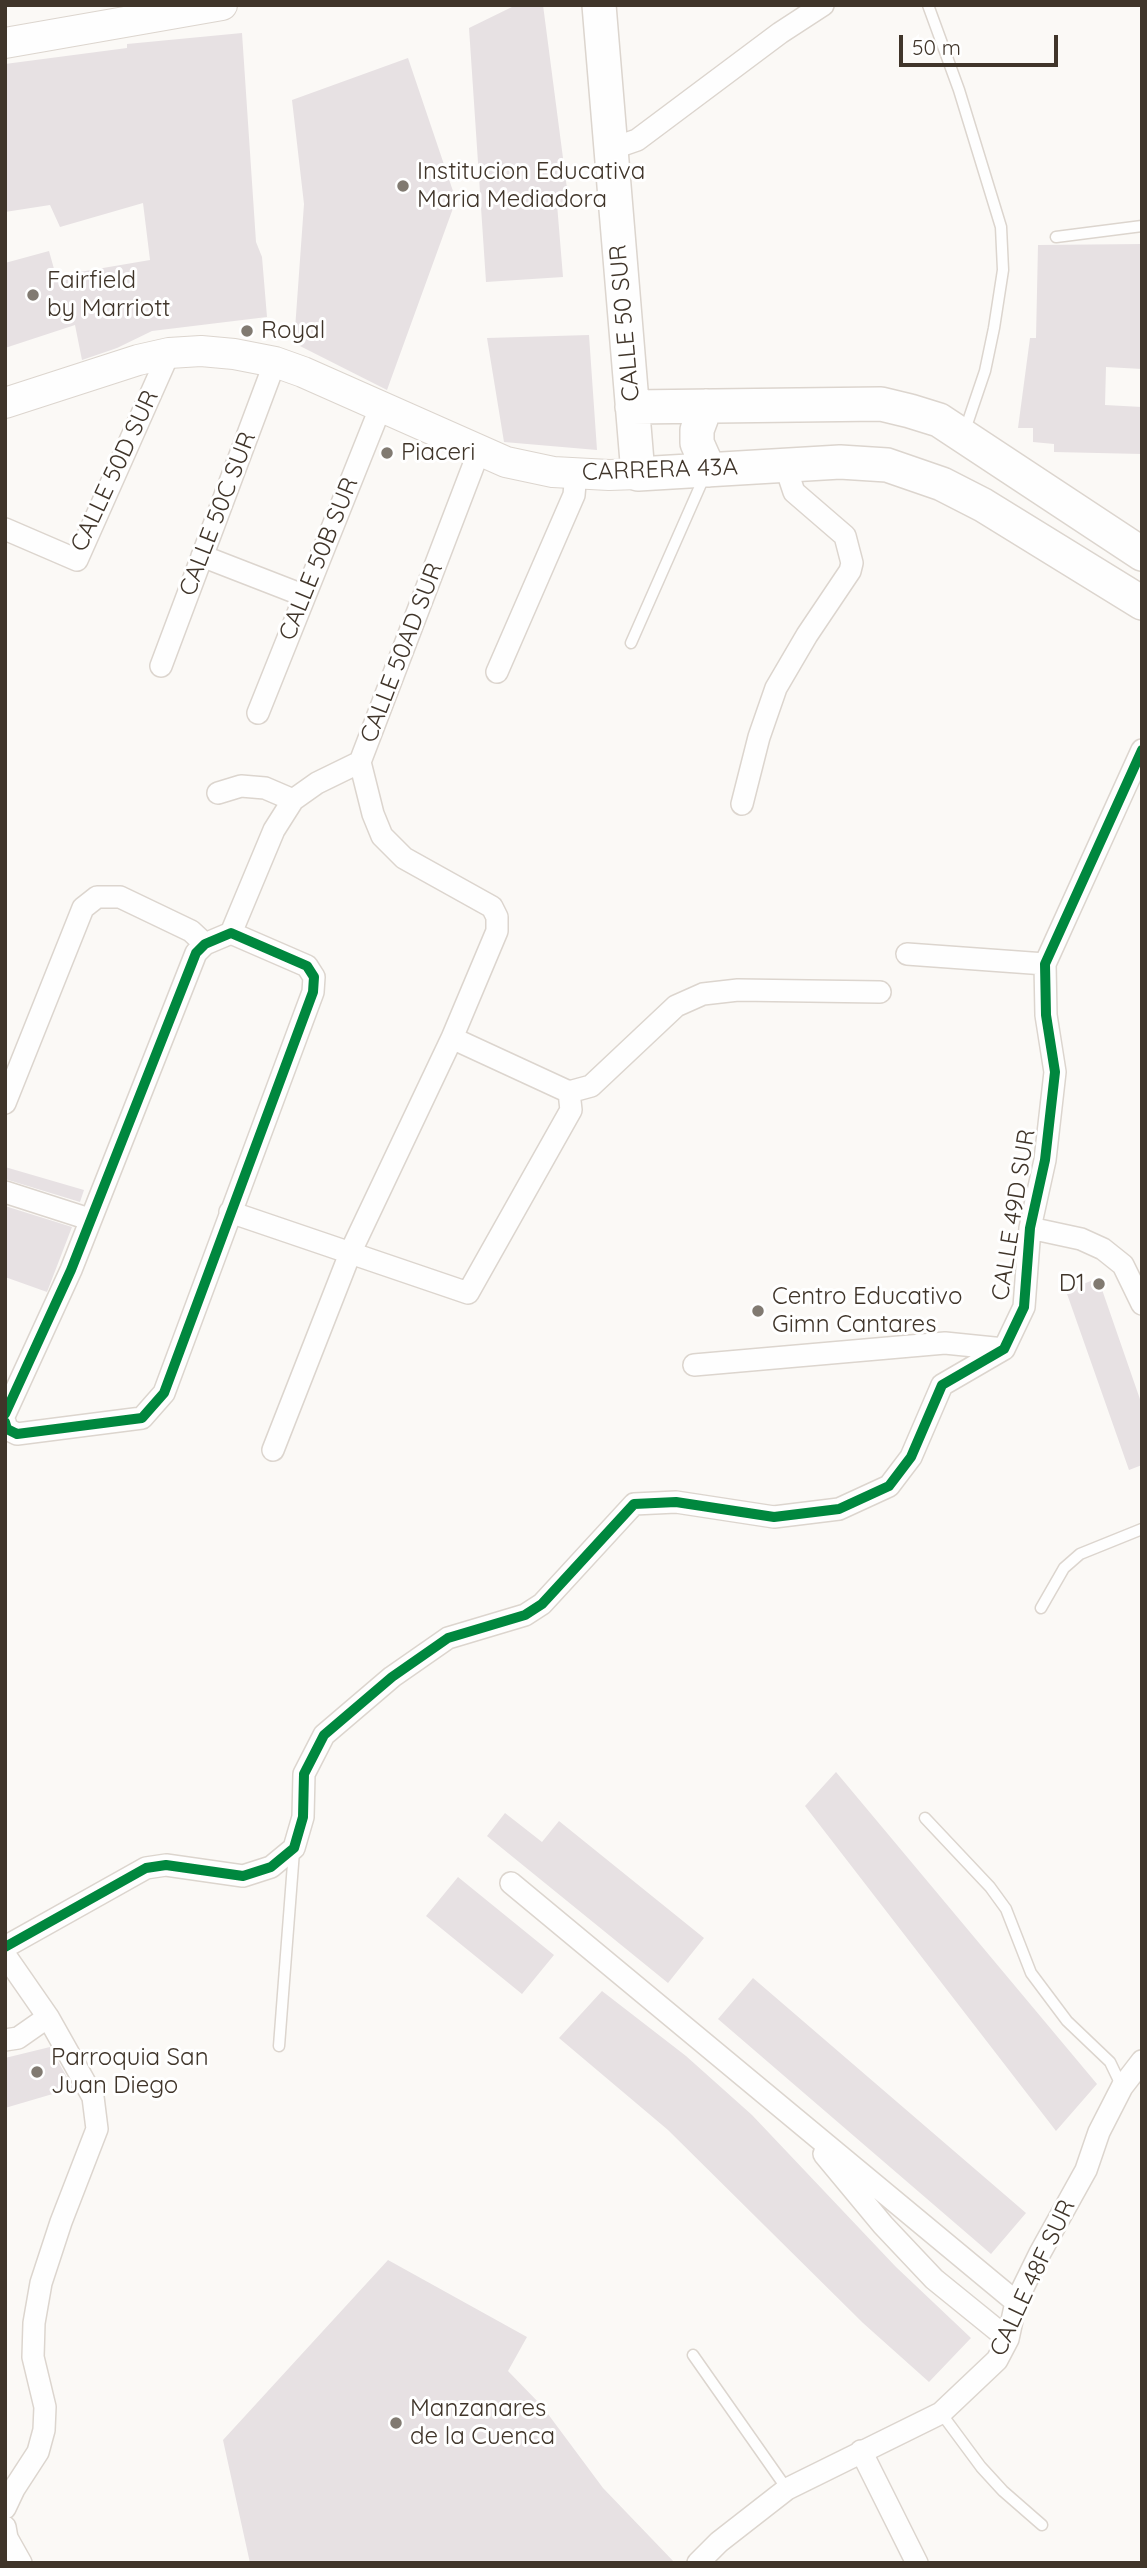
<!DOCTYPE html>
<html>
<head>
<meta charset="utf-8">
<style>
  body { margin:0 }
  #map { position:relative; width:1147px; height:2568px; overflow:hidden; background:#fbf9f6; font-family:Quicksand,sans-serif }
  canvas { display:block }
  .frame { position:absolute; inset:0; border:7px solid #40352a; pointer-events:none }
  .scale { position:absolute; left:899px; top:35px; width:159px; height:32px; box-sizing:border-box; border:4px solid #40352a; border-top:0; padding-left:9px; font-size:21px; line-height:24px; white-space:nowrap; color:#40352a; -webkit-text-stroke:5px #fff; paint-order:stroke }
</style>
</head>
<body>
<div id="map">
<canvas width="1147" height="2568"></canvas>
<div class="frame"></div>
<div class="scale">50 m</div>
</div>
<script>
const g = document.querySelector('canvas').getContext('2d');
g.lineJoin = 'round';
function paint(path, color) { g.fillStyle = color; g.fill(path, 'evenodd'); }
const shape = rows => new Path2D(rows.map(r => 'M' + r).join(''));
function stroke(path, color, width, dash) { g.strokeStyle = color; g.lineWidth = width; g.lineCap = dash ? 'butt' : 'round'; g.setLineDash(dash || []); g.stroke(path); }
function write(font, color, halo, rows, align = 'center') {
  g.font = font + ' Quicksand,sans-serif'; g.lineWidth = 6; g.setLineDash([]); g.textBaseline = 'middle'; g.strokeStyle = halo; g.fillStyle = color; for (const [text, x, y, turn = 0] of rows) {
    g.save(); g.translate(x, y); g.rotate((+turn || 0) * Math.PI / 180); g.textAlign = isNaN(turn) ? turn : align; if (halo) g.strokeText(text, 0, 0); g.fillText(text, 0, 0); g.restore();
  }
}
const building = shape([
  [516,5,543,5,569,204,557,204,563,277,486,282,469,28],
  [242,33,256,242,262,257,267,317,152,331,117,348,82,360,75,325,5,348,5,263,49,251,56,276,150,260,143,203,60,227,50,205,5,212,5,64,127,48,127,44],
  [408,58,456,200,387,390,294,343,304,204,292,100],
  [1142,244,1142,369,1106,367,1105,405,1142,407,1142,454,1054,452,1054,444,1033,442,1033,428,1018,428,1030,338,1036,338,1038,245],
  [589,335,597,450,504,442,487,338],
  [5,1167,84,1190,80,1202,5,1179],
  [5,1206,72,1227,47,1292,5,1277],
  [1098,1278,1142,1405,1142,1465,1129,1470,1066,1291],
  [836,1772,1097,2084,1056,2131,805,1806],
  [505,1813,542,1842,559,1821,704,1938,668,1983,487,1836],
  [458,1877,554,1955,522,1994,426,1916],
  [753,1978,1026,2213,991,2254,718,2019],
  [602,1991,686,2056,752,2115,896,2267,971,2338,929,2382,863,2323,668,2130,559,2038],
  [50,2047,73,2088,5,2108,5,2058],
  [388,2260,527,2337,508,2371,542,2406,603,2488,675,2563,250,2563,223,2440]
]);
const service = shape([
  [928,5,959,90,1001,227,1003,270,994,328,985,371,964,433],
  [1056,237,1142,226],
  [631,643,705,475],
  [1041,1608,1064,1568,1080,1554,1142,1529],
  [925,1818,990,1887,1006,1909,1031,1973,1067,2021,1110,2062,1122,2087],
  [279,2046,294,1851],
  [693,2355,787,2489],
  [941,2413,981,2467,1003,2491,1042,2525]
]);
const minor = shape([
  [611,149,637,140,780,33,823,5],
  [5,529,77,560,169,353],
  [202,556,305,596],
  [161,666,275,362],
  [497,672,574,495,576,473],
  [258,713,381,406],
  [218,793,241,786,265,788,293,800],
  [742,804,759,737,776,688,807,635,850,571,852,563,845,536,794,492,785,465],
  [231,933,274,830,293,800,317,783,360,762,479,451],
  [907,954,1045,964],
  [452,1038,569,1092,591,1086,676,1006,703,994,738,990,880,992],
  [5,1103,83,908,97,897,120,897,191,931,205,944],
  [5,1192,89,1219],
  [230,1212,468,1293,571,1110,569,1092],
  [1030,1228,1081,1239,1103,1249,1123,1265,1142,1304],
  [694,1365,945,1343,1004,1349],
  [5,1414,71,1270,196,953,205,944,231,933,307,966,314,977,313,992,164,1393,142,1418,17,1434,7,1429,5,1422],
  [273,1450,351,1251,452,1038,497,931,497,917,492,907,404,858,382,836,373,814,360,762],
  [511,1883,1016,2302],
  [5,1947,146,1868,166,1865,243,1876,271,1867,294,1848,303,1817,304,1774,324,1735,392,1677,448,1638,525,1615,542,1604,634,1504,676,1502,774,1517,839,1509,889,1486,911,1457,942,1385,1004,1349,1024,1307,1030,1228,1045,1160,1055,1072,1046,1015,1045,964,1142,750],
  [5,1955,48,2017,93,2097,97,2129,61,2222,41,2283,34,2323,33,2357,45,2407,44,2430,38,2452,14,2489,5,2508],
  [5,2040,18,2038,48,2017],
  [824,2154,883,2225,934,2279,1008,2339],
  [861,2451,917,2563],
  [5,2527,7,2538,21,2563],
  [698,2563,719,2542,787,2489,941,2413,997,2360,1008,2339,1016,2302,1040,2253,1086,2170,1099,2132,1122,2087,1142,2061]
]);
const secondary = shape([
  [5,43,222,5],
  [5,403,138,360,169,353,201,351,234,354,275,362,303,372,506,462,553,472,609,475,638,474]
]);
const primary = shape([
  [599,5,638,474,840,462,887,465,942,484,983,505,1142,603],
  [706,406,697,430,697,443,709,470],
  [632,407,881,404,910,411,939,420,1142,554]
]);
const cycleway = shape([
  [5,1414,71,1270,196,953,205,944,231,933,307,966,314,977,313,992,164,1393,142,1418,17,1434,7,1429,5,1422],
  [5,1947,146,1868,166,1865,243,1876,271,1867,294,1848,303,1817,304,1774,324,1735,392,1677,448,1638,525,1615,542,1604,634,1504,676,1502,774,1517,839,1509,889,1486,911,1457,942,1385,1004,1349,1024,1307,1030,1228,1045,1160,1055,1072,1046,1015,1045,964,1142,750]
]);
const markers = [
  [403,186,7,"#817a71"],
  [33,295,7,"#817a71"],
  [247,331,7,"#817a71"],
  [387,453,7,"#817a71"],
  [1099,1284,7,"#817a71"],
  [758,1311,7,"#817a71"],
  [37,2072,7,"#817a71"],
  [396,2423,7,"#817a71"]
];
const poiNames = [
  ["Institucion Educativa",417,172],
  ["Maria Mediadora",417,200],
  ["Fairfield",47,281],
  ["by Marriott",47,309],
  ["Royal",261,331],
  ["Piaceri",401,453],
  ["D1",1085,1284,"right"],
  ["Centro Educativo",772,1297],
  ["Gimn Cantares",772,1325],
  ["Parroquia San",51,2058],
  ["Juan Diego",51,2086],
  ["Manzanares",410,2409],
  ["de la Cuenca",410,2437]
];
const streetNames = [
  ["CALLE 50 SUR",625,323,-95],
  ["CARRERA 43A",660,470,-2],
  ["CALLE 50D SUR",115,471,-65],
  ["CALLE 50C SUR",218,514,-69],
  ["CALLE 50B SUR",319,559,-68],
  ["CALLE 50AD SUR",402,653,-69],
  ["CALLE 49D SUR",1014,1215,-81],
  ["CALLE 48F SUR",1033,2278,-65]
];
paint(building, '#e7e1e3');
stroke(service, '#dcd5ce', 13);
stroke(minor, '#dcd5ce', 24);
stroke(secondary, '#dcd5ce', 32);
stroke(primary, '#dcd5ce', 36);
stroke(service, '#fefefe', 10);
stroke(minor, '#fefefe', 21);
stroke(secondary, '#fefefe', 30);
stroke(primary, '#fefefe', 33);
stroke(cycleway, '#00873e', 10);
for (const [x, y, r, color] of markers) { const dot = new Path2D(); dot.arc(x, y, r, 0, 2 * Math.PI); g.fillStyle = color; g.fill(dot); stroke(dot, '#fff', 2.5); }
write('24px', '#40352a', '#fff', poiNames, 'left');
write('24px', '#40352a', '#fff', streetNames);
</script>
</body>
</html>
